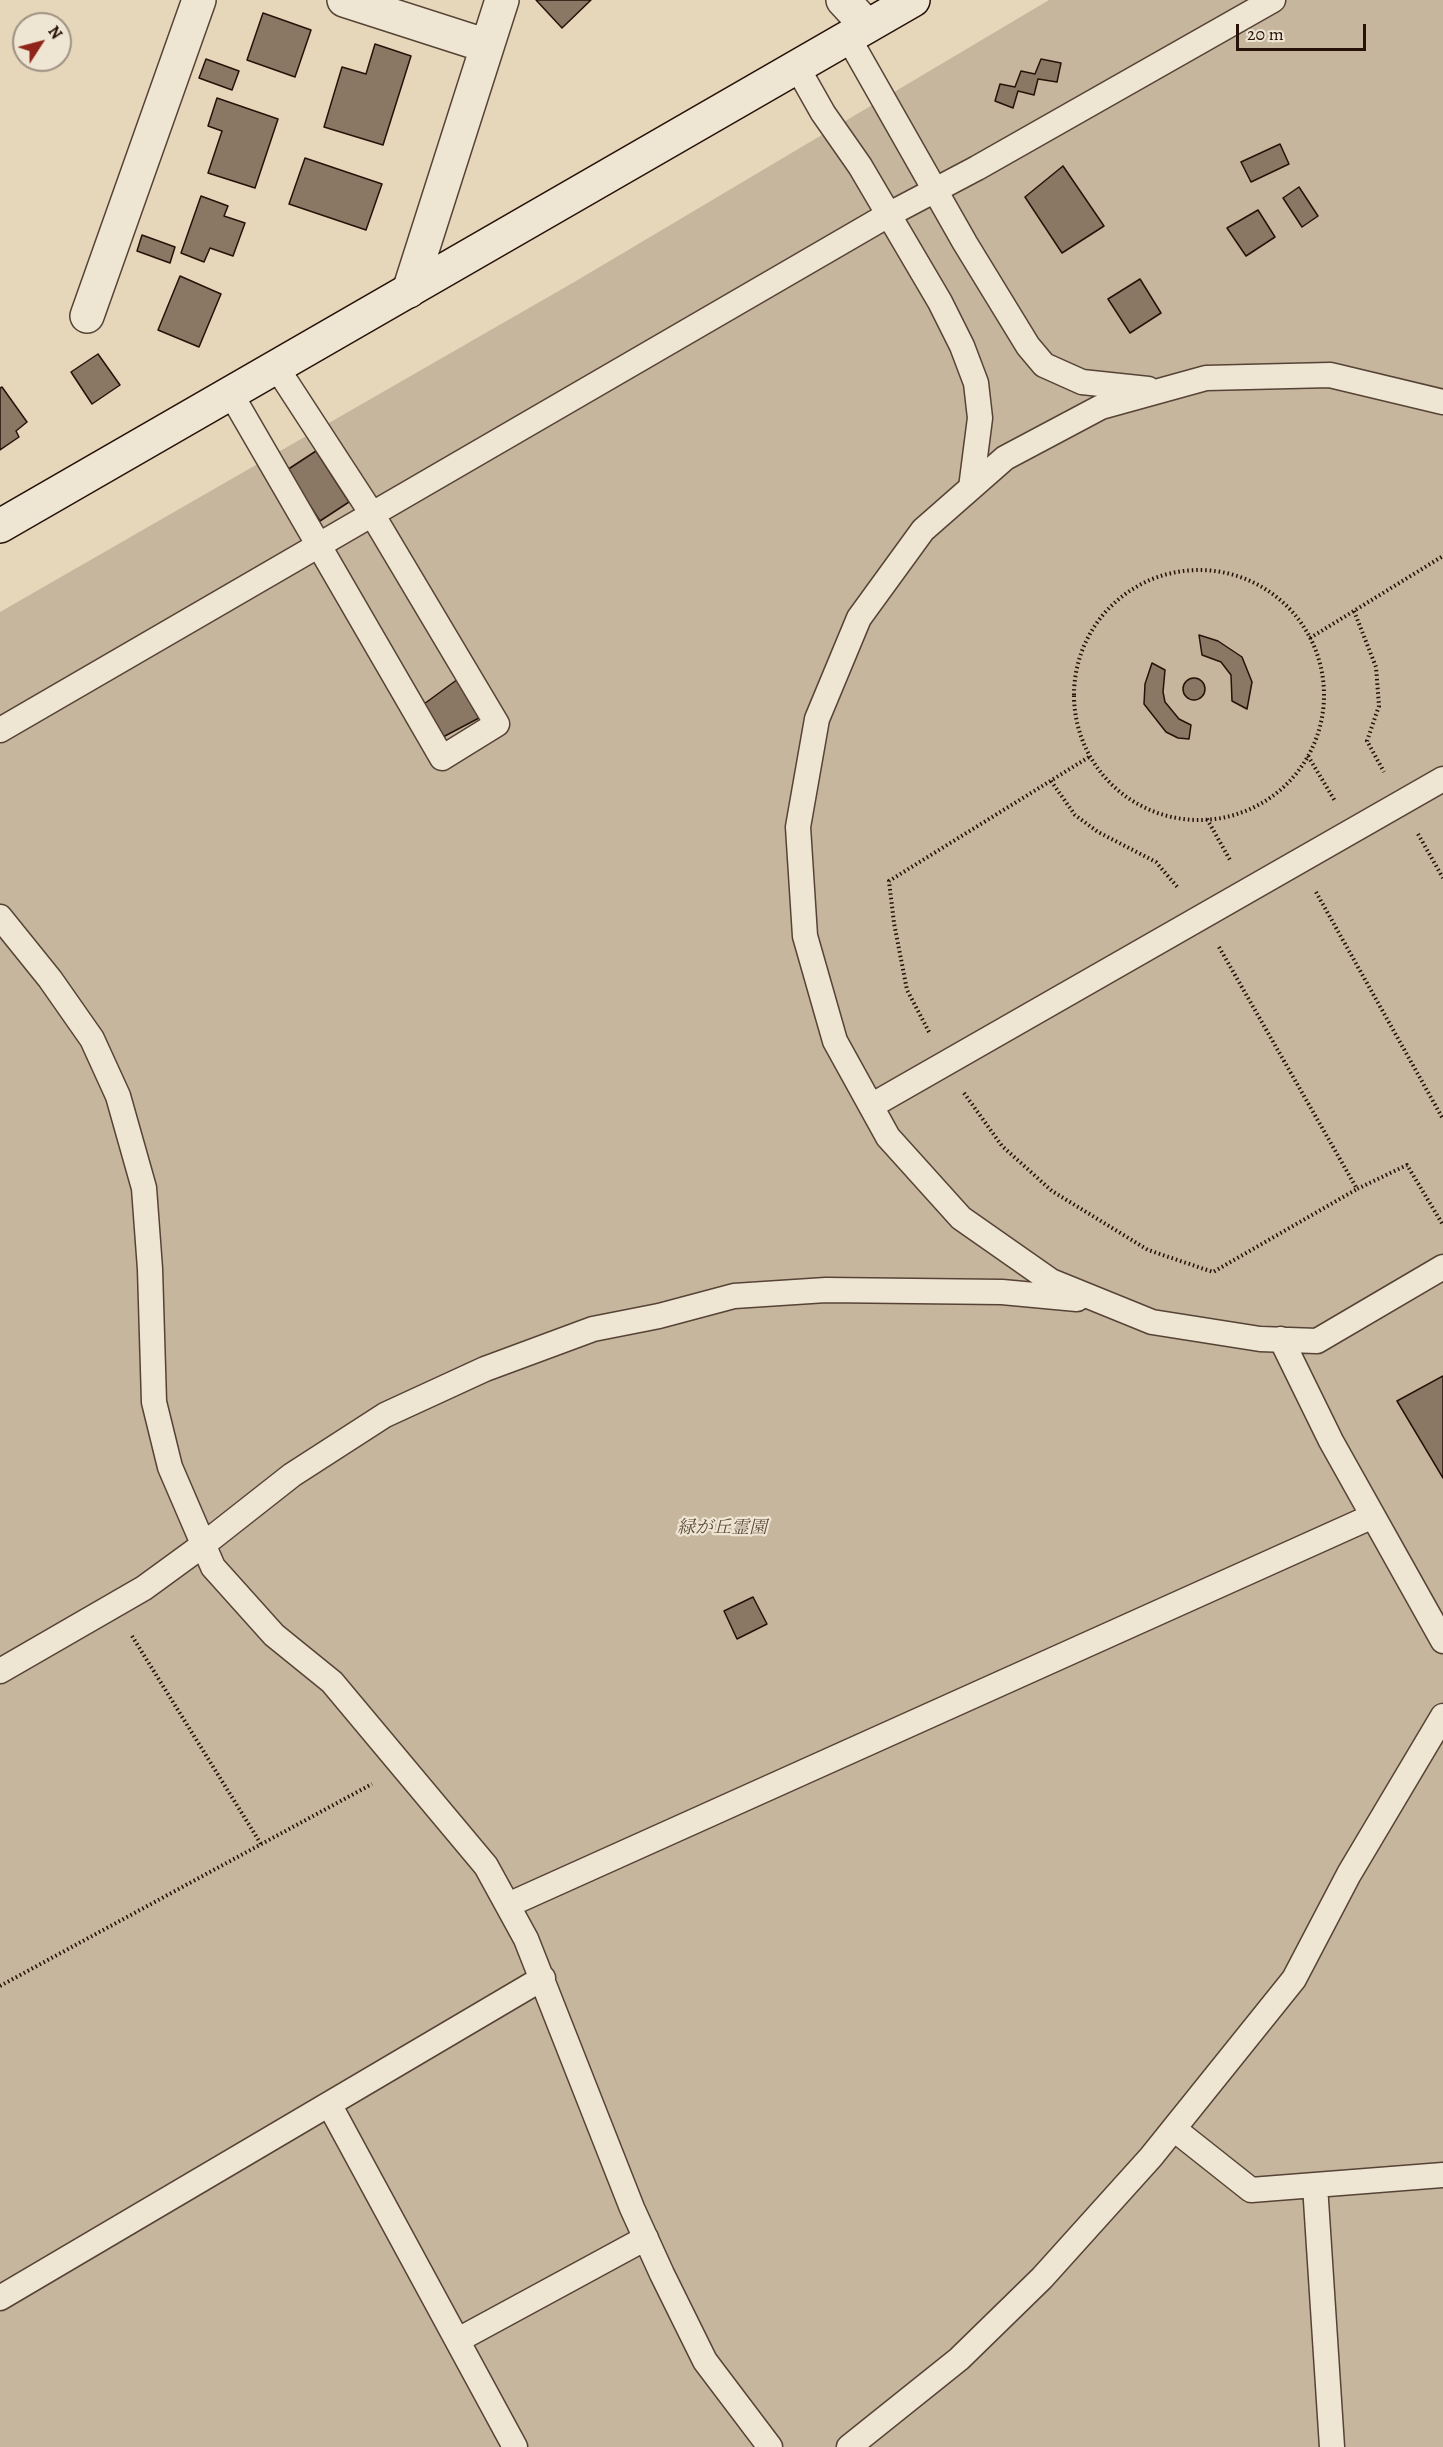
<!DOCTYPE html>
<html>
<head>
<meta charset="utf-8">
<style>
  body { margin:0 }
  #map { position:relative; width:1443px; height:2447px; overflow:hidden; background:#e6d7bb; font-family:Alegreya,serif }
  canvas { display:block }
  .north { position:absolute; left:12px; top:12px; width:60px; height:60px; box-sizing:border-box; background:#efe5d3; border:2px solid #9f9182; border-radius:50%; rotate:54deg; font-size:16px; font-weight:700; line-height:24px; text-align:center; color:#261208 }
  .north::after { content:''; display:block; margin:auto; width:21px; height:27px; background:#8f2418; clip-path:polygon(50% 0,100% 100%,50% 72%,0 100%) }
  .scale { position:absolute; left:1236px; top:24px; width:130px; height:27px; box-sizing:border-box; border:3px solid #261208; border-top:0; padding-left:8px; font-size:18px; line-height:21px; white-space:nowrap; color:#261208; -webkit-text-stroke:4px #efe5d3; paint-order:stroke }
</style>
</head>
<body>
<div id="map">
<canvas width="1443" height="2447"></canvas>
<div class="north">N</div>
<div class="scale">20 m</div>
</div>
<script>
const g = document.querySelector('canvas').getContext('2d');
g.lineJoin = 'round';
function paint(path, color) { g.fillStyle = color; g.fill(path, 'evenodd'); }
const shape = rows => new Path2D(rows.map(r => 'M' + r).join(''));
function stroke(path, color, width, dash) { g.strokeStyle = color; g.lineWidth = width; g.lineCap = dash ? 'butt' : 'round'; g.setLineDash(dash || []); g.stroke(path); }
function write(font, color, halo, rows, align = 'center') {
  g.font = font + ' Alegreya,"Noto Serif JP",serif'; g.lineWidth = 4.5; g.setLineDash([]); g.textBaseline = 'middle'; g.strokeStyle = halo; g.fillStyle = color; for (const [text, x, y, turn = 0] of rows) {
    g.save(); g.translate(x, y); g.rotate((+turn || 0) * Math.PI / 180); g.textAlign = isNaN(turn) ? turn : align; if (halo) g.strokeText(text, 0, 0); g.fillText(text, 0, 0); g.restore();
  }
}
const green = shape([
  [1049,0,1443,0,1443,2447,0,2447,0,612,576,281]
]);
const building = shape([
  [536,0,591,0,562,28,536,0],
  [263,13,311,30,295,77,247,60,263,13],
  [375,44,411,56,383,145,324,127,342,67,366,74,375,44],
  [206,59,239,71,232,90,199,78,206,59],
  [1041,59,1061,63,1057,82,1038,79,1034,95,1018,91,1013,108,995,101,1000,84,1015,87,1021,71,1035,74,1041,59],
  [217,98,278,119,255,188,208,173,222,131,208,126,217,98],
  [1280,144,1289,164,1251,182,1241,162,1280,144],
  [305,158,382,184,366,230,289,204,305,158],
  [1063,166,1104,226,1062,253,1025,197,1063,166],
  [1299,187,1318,216,1302,227,1283,198,1299,187],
  [201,196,228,206,224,216,245,223,233,256,210,248,204,262,181,253,201,196],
  [1258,210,1275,237,1246,256,1227,228,1258,210],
  [142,235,175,247,170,263,137,251,142,235],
  [180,276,221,294,199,347,158,330,180,276],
  [1140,279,1161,313,1130,333,1108,299,1140,279],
  [98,354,120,385,92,404,71,372,98,354],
  [2,387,27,422,16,431,19,437,0,450,0,388,2,387],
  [316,451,349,502,320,521,287,470,316,451],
  [1199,635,1218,641,1242,657,1252,682,1247,709,1232,701,1231,675,1221,662,1202,655,1199,635],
  [1152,663,1165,670,1163,692,1165,702,1179,719,1191,725,1189,739,1178,738,1166,732,1144,704,1145,684,1152,663],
  '1183 689a11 11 0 1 1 22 0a11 11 0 1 1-22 0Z',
  [458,679,479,718,443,737,424,704,458,679],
  [1443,1376,1443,1478,1397,1401,1443,1376],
  [753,1597,767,1624,737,1639,724,1611,753,1597]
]);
const path = shape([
  '1074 695a125 125 0 1 1 250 0a125 125 0 1 1-250 0Z',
  [1354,611,1376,667,1379,706,1367,741,1384,772],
  [1310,638,1443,556],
  [1308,756,1335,801],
  [1051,781,1075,815,1098,832,1156,862,1179,889],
  [1207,819,1230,860],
  [1418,834,1443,878],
  [1316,892,1443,1119],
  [1219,947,1357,1189,1407,1165,1443,1225],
  [929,1032,907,990,894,923,889,881,1089,757],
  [964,1093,1002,1146,1052,1191,1148,1250,1213,1272,1357,1189],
  [132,1636,261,1844],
  [0,1986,372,1784]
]);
const lane = shape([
  [848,37,965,243,1028,346,1044,365,1082,382,1148,389],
  [797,67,823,113,860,166,940,302,962,346,976,383,980,418,971,488],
  [231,394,442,758,497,724,372,514,277,368],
  [1443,402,1330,375,1206,378,1101,407,1005,458,923,530,859,618,817,719,798,827,805,936,835,1041,888,1137,961,1218,1051,1281,1152,1322,1260,1339,1317,1341,1443,1267],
  [0,730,888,215,977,168,1273,0],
  [0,917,50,979,92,1039,118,1096,144,1188,150,1269,154,1402,170,1467,213,1567,274,1635,332,1682,486,1866,526,1939,632,2208,662,2274,705,2361,770,2447],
  [871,1106,1443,779],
  [1281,1339,1331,1441,1443,1641],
  [0,1671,144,1588,203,1545,292,1475,385,1415,485,1369,593,1329,659,1316,734,1296,826,1290,1002,1292,1077,1299],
  [508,1905,1373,1516],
  [329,2104,515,2447],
  [1174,2129,1251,2190,1443,2175],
  [1315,2185,1332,2447],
  [0,2298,543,1978],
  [458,2340,646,2238],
  [849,2447,959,2359,1042,2278,1151,2157,1294,1979,1349,1874,1443,1716]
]);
const street = shape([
  [344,0,487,46],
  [843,0,867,26],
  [409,291,502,0],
  [87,316,199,0]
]);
const secondary = shape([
  [0,526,913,0]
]);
const parkNames = [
  ["緑が丘霊園",722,1529]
];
paint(green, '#c5b69d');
paint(building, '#8a7865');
stroke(building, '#261208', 1.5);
stroke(lane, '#564335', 27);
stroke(street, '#564335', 36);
stroke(secondary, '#261208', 36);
stroke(path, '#261208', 4, [1.5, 3]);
stroke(lane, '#efe5d3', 24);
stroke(street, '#efe5d3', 33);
stroke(secondary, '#efe5d3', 33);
write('italic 18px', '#5e4b3c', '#efe5d3', parkNames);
</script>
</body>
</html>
